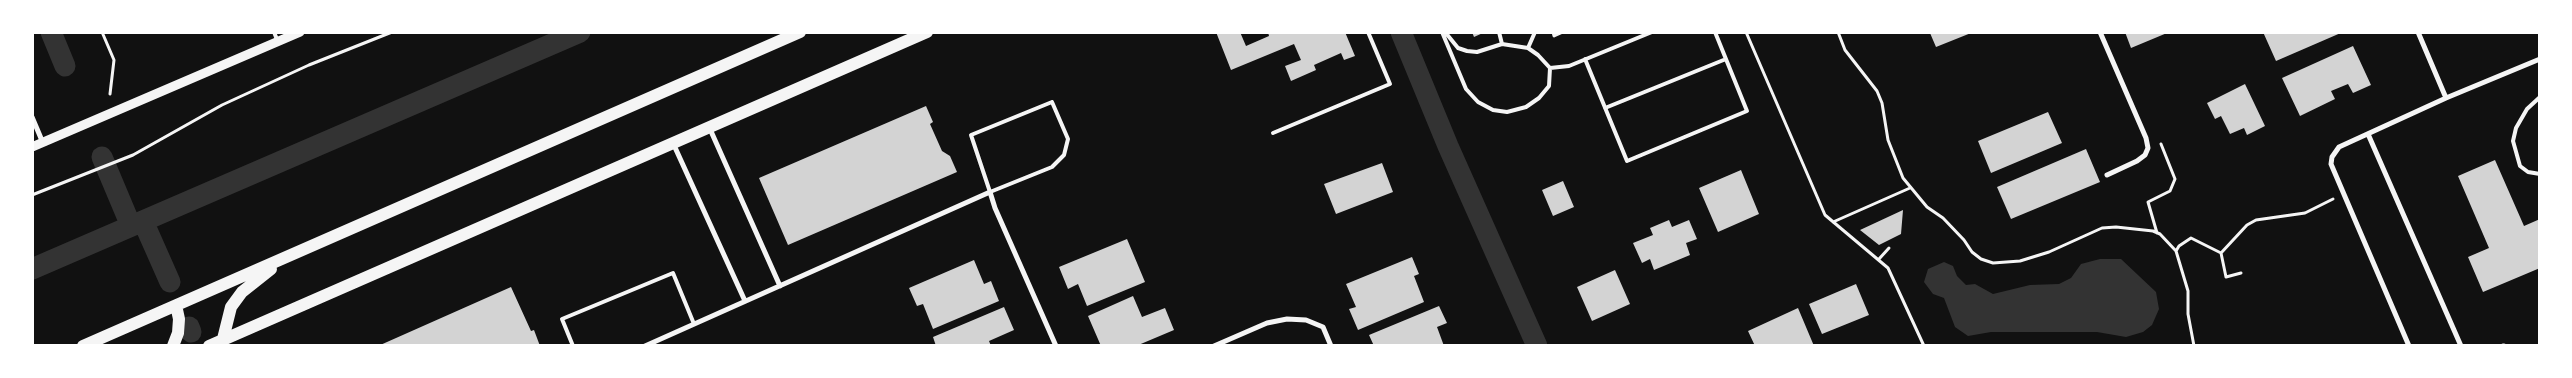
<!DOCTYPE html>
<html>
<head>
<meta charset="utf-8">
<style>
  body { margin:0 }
  #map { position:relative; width:2572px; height:378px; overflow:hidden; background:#111; font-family:"PT Serif",serif }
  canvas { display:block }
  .frame { position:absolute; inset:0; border:34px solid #fff; pointer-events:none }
</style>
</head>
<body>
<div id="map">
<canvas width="2572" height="378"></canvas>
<div class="frame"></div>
</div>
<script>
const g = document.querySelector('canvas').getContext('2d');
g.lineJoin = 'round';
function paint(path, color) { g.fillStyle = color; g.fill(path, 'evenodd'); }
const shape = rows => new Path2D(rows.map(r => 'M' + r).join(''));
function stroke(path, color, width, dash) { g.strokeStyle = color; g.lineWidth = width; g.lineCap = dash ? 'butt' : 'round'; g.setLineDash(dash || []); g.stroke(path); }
const water = shape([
  [2100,259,2121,259,2156,292,2159,309,2152,325,2143,332,2126,337,2097,332,1991,332,1968,336,1955,327,1944,298,1933,294,1924,282,1928,269,1944,262,1953,266,1957,276,1966,285,1975,284,1993,294,2030,285,2059,284,2071,278,2081,264]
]);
const canal = shape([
  [51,32,65,66],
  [1401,32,1448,146,1537,346],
  [102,157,131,226],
  [143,221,170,282],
  [32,269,580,32],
  [189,327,191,332]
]);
const building = shape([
  [1216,32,1240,32,1246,46,1269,36,1268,32,1345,32,1355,56,1344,60,1341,53,1314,65,1316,70,1291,81,1285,66,1301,60,1294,44,1231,70],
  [1472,32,1485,32,1474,37],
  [2125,32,2167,32,2167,33,2131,48],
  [2263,32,2343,32,2276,61],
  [1930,33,1971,33,1936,47],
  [2353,46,2371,85,2353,93,2348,84,2331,91,2335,99,2300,116,2282,78],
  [2245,84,2265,126,2247,135,2244,128,2230,134,2221,116,2215,119,2207,103],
  [926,106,933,122,930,124,942,151,950,156,957,172,788,245,759,178],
  [2048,112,2062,143,1991,173,1978,141],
  [2086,149,2100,182,2011,219,1997,187],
  [2495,160,2524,226,2540,219,2540,268,2483,292,2468,257,2489,248,2458,176],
  [1382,163,1393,192,1336,214,1324,184],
  [1741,170,1759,214,1718,232,1699,188],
  [1563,181,1574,207,1553,216,1542,190],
  [1903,210,1901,234,1879,245,1860,230],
  [1669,220,1672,227,1689,220,1697,239,1686,243,1690,255,1654,270,1650,259,1642,263,1633,243,1653,235,1650,228],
  [1127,239,1145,282,1087,306,1078,284,1068,289,1059,267],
  [1412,257,1419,274,1414,276,1424,302,1358,330,1349,309,1356,307,1346,284],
  [974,260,984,284,991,281,999,301,933,329,923,304,917,306,909,288],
  [1615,270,1630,304,1592,321,1577,287],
  [1856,284,1869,315,1822,334,1809,304],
  [511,287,531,331,534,330,540,346,378,346],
  [1133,296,1142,317,1165,308,1174,330,1136,346,1101,346,1088,316],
  [1439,306,1447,323,1437,327,1444,346,1374,346,1369,335],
  [1004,307,1014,330,989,341,991,346,936,346,933,337],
  [1798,308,1814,346,1755,346,1748,331]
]);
const path = shape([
  [102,32,114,60,110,94],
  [1553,32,1554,36,1563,32],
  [1746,32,1825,215,1888,268,1924,346],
  [1838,32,1845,50,1877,91,1882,103,1888,140,1903,178,1927,207,1943,218,1964,240,1972,252,1981,259,1993,263,2020,261,2049,252,2102,228,2116,227,2153,231,2160,234,2176,251],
  [32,195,133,155,222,105,309,65,392,32],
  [1833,222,1910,188],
  [2157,233,2148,202,2170,191,2175,179,2161,144],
  [1879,259,1889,248],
  [2241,273,2226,277,2221,253,2247,225,2256,220,2305,213,2333,199],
  [2194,346,2188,314,2188,291,2176,251,2179,246,2191,238,2221,253]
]);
const service = shape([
  [274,32,278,42],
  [1442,32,1466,89,1478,102,1493,110,1507,112,1526,107,1539,98,1549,86,1550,68,1538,55,1528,48,1502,44,1477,52,1467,51,1458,48,1445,32],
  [1499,32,1502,44],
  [1528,48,1535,32],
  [1585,59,1627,161,1747,111,1715,32],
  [1550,68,1569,66,1652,32],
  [2540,97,2527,109,2516,128,2513,141,2520,166,2528,172,2540,174],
  [1052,102,1068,139,1064,155,1052,167,990,192,971,135,1052,102],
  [1605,108,1726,59],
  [1273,133,1390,84,1368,32],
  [573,346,562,319,673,273,694,324]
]);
const minor = shape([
  [2100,32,2146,138,2148,148,2145,155,2137,161,2107,175],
  [2418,32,2446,98],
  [32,117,43,143],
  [710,129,780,286],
  [2368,134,2461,346],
  [673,143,745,301],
  [645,346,990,192,995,208,1056,346],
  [1214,346,1267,323,1287,319,1306,320,1323,327,1331,346],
  [2409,346,2331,164,2332,157,2339,147,2446,98,2540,59],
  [2503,346,2504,346]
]);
const tertiary = shape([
  [32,147,300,32]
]);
const primary = shape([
  [223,339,231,307,242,292,271,269],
  [83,346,800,32],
  [173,346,178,333,179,319,176,305],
  [209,346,927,32]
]);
paint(water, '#333');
stroke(canal, '#333', 21);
paint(building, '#d3d3d3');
stroke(path, '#f5f5f5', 3);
stroke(service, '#f5f5f5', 4);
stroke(minor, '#f5f5f5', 5);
stroke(tertiary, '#f5f5f5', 9);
stroke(primary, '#f5f5f5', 12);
</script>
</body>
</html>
